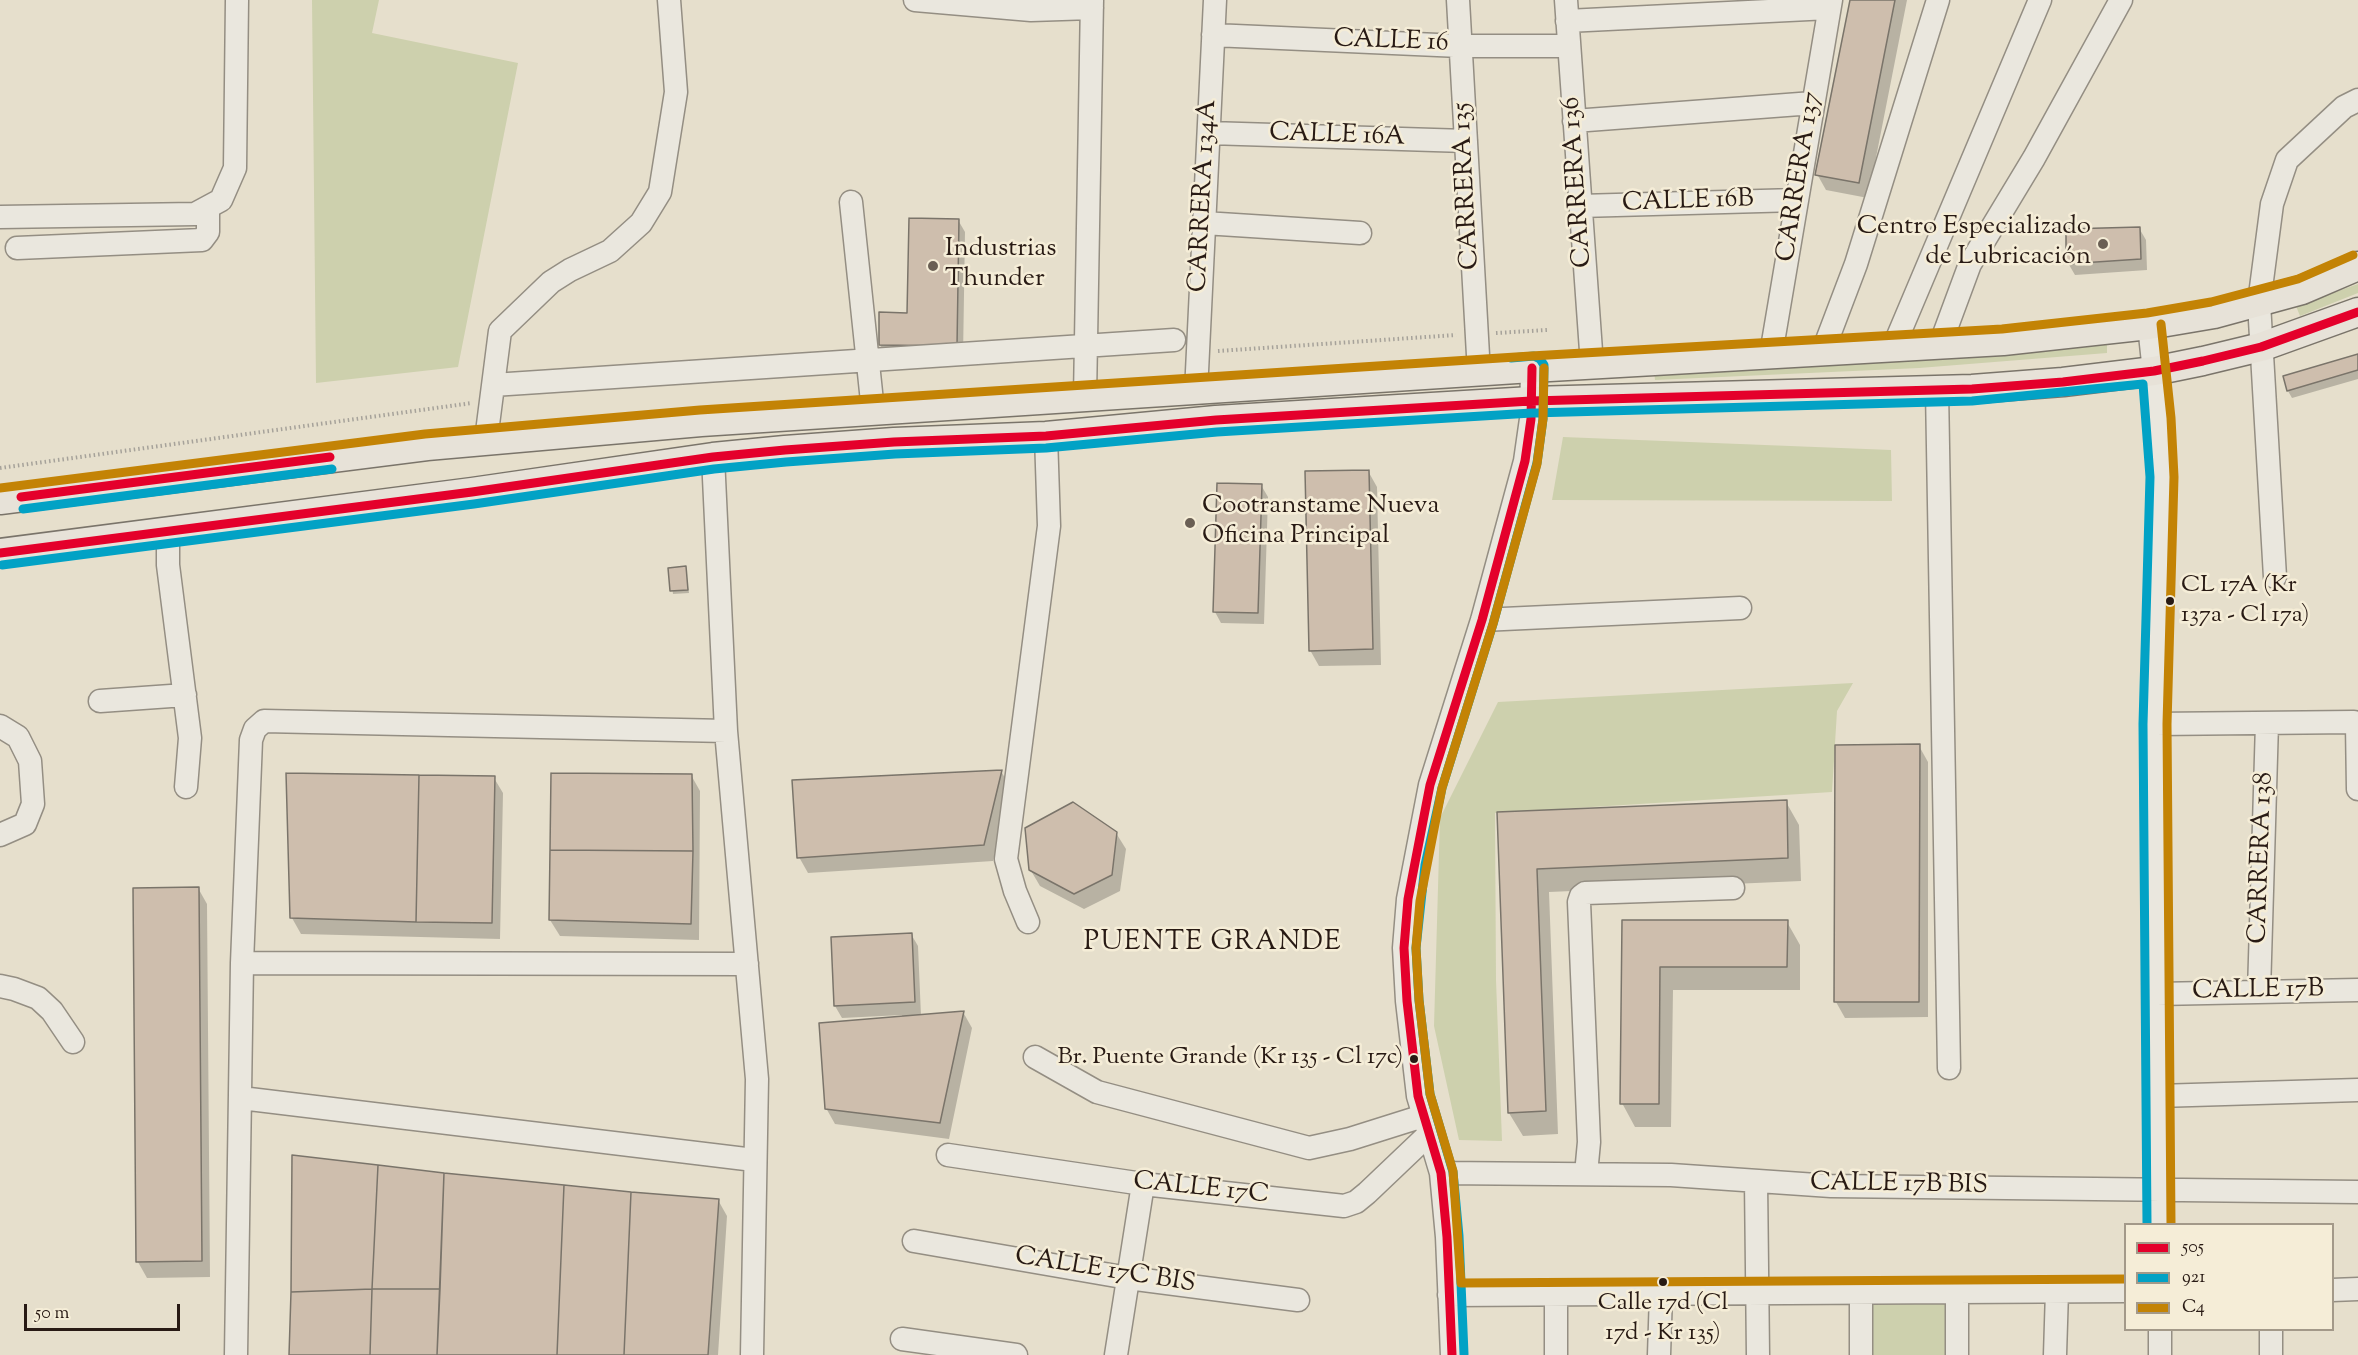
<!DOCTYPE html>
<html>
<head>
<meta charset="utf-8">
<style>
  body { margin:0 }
  #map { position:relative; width:2358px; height:1355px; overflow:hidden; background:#e6dfcc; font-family:"Sorts Mill Goudy",serif }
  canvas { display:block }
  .legend { position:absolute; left:2124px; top:1223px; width:210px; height:108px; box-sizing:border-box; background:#f5edd7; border:2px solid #a39989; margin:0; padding:8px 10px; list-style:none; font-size:18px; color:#281a14 }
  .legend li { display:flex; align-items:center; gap:12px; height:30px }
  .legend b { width:30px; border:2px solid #a39989 }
  .scale { position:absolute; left:24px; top:1304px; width:156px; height:27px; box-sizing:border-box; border:3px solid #281a14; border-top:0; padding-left:8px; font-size:18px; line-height:21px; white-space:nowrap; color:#281a14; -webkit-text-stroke:4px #f5edd7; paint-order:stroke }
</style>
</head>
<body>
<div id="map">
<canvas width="2358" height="1355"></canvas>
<ul class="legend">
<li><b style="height:8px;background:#e4002b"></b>505</li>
<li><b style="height:8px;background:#02a2c5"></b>921</li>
<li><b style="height:8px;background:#c38305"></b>C4</li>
</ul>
<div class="scale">50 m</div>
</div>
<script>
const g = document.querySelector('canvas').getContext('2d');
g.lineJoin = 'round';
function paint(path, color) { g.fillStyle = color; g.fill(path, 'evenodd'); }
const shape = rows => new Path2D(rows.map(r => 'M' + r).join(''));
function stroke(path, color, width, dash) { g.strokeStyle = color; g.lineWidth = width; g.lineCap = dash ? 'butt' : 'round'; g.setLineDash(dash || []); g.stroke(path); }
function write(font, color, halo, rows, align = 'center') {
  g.font = font + ' "Sorts Mill Goudy",serif'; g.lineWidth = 5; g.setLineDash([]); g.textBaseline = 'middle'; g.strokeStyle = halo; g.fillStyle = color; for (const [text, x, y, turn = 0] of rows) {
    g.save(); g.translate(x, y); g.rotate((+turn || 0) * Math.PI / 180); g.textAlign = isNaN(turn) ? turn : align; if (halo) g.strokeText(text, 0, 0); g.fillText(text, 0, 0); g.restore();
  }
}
const green = shape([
  [312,0,379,0,372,33,518,63,458,367,316,383],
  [2358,284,2358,293,2300,316,2296,306],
  [2107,336,2107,353,1919,368,1655,380,1654,370],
  [1563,437,1891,450,1892,501,1552,500],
  [1853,683,1837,711,1832,792,1495,813,1496,980,1502,1141,1459,1140,1434,1026,1440,818,1498,702],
  [1948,1298,1948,1355,1867,1355,1867,1299]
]);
const shadow = shape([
  [1851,0,1907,0,1868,198,1826,190,1817,174],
  [958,220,965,232,963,357,887,356,880,345,909,314],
  [2139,228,2146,240,2147,270,2075,275,2068,263],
  [2358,356,2358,379,2292,398,2288,391],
  [1368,471,1377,487,1381,665,1319,666,1310,650],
  [1261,485,1268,497,1264,624,1221,623,1215,612],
  [685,568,689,593,673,594,670,569],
  [1919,746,1928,762,1928,1017,1845,1018,1836,1002],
  [1001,771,1010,787,993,861,808,873,799,857],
  [288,774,494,778,503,793,500,939,301,934,292,918],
  [691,775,700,791,699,940,560,936,550,920],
  [1786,802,1799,825,1801,881,1549,892,1558,1134,1523,1136,1509,1113,1499,814],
  [1116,833,1126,849,1120,891,1084,909,1040,886,1030,869],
  [198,888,207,904,210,1277,147,1278,138,1262],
  [1624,921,1787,922,1800,945,1800,990,1673,990,1671,1127,1635,1127,1622,1103],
  [911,934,918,946,921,1016,963,1012,972,1028,949,1139,835,1124,826,1108,903,1018,902,1015,842,1018,835,1006,832,938],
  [444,1175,718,1200,727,1216,718,1355,290,1355]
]);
const building = shape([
  [1850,0,1895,0,1859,183,1815,175,1850,0],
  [909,218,959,219,957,346,879,345,879,312,907,313,909,218],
  [2140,227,2141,259,2066,264,2066,229,2140,227],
  [2358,354,2358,370,2287,391,2283,376,2358,354],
  [1369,470,1373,649,1309,651,1305,471,1369,470],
  [1217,483,1262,484,1258,613,1213,612,1217,483],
  [686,566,688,590,670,591,668,568,686,566],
  [1920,744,1919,1002,1834,1002,1835,745,1920,744],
  [1002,770,984,845,797,858,792,780,1002,770],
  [286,773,419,775,416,922,290,918,286,773],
  [551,773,692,774,693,851,550,850,551,773],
  [419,775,495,776,492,923,416,922,419,775],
  [1787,800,1788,858,1537,869,1546,1111,1508,1113,1497,812,1787,800],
  [1073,802,1117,832,1112,875,1074,894,1029,870,1025,828,1073,802],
  [550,850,693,851,691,924,549,920,550,850],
  [199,887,202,1261,136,1262,133,888,199,887],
  [1622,920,1788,920,1787,967,1660,967,1659,1104,1620,1104,1622,920],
  [912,933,915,1002,834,1006,831,937,912,933],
  [964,1011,940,1123,825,1109,819,1023,964,1011],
  [292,1155,378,1165,372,1289,291,1292,292,1155],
  [378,1165,444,1173,440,1289,372,1289,378,1165],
  [444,1173,564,1185,557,1355,437,1355,444,1173],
  [564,1185,631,1192,624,1355,557,1355,564,1185],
  [631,1192,719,1199,708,1355,624,1355,631,1192],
  [372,1289,370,1355,289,1355,291,1292,372,1289],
  [372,1289,440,1289,437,1355,370,1355,372,1289]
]);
const path = shape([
  [1496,333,1547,330],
  [1218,351,1456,335],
  [0,468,472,403]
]);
const minor = shape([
  [915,0,1031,10,1092,8],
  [1458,0,1479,373],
  [1566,0,1592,365],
  [1567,21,1829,8],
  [1213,35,1460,46,1569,46],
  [1574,121,1813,103],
  [1209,133,1466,141],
  [851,202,873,411],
  [1580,206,1797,200],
  [0,217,195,214,221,200,235,168,237,0],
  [1204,223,1360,233],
  [17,248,202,240,208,232,208,207],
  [2149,325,2159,419,2162,477,2155,724,2159,1224],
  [1940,345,1970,264,2034,158,2121,0],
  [1893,348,2040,0],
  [1823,351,1856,264,1938,0],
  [1771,354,1831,0],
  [493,385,1174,340],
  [1937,390,1949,1068],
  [1196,392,1215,0],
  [1085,397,1092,0],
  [486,440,500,331,551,282,570,270,610,251,641,223,660,192,676,92,669,0],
  [713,457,726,731,757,1079,752,1355],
  [168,532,168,565,190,738,186,787],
  [2275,577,2259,303,2272,204,2287,160,2344,107,2358,100],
  [1482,620,1740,608],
  [100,701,185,695],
  [2155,724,2354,722,2357,725,2358,789],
  [0,726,18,737,30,761,33,804,25,824,0,835],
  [1028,922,1015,891,1006,859,1049,526,1046,436],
  [242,963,747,964],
  [0,986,14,989,38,998,52,1011,73,1042],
  [2259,992,2267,723],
  [2157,994,2358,990],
  [1035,1057,1097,1092,1309,1148,1350,1139,1423,1116],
  [2158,1096,2358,1090],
  [241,1098,754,1160],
  [948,1155,1143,1184,1344,1206,1356,1202,1367,1193,1429,1134],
  [1441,1173,1671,1175,1831,1186,2358,1192],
  [1586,1174,1589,1142,1579,902,1581,896,1585,893,1733,888],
  [1756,1181,1758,1355],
  [914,1241,1128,1278,1298,1300],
  [2332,1290,2358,1289],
  [1449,1295,2126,1291],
  [2160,1330,2160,1355],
  [2271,1330,2271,1355],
  [902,1339,1016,1355],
  [236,1355,242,963,251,740,255,729,264,721,726,731],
  [1116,1355,1143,1184],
  [1452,1355,1447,1237,1441,1173,1418,1096,1407,1001,1404,948,1408,899,1430,785,1482,620,1525,461,1531,419,1532,368],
  [1556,1355,1556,1295],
  [1659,1355,1661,1294],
  [1861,1355,1861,1292],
  [1957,1355,1957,1292],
  [2055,1355,2057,1291]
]);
const major = shape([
  [0,500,427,446,701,422,1532,368,2003,341,2149,325,2214,314,2302,290,2358,266],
  [0,553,472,492,713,457,785,450,894,442,1046,436,1216,420,1531,401,1972,389,2063,382,2154,371,2203,361,2261,347,2358,312]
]);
const bus1 = shape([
  [21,497,330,457],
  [0,553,472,492,713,457,785,450,894,442,1046,436,1216,420,1531,401,1972,389,2063,382,2154,371,2203,361,2261,347,2358,312],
  [1452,1355,1447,1237,1441,1173,1418,1096,1407,1001,1404,948,1408,899,1430,785,1482,620,1525,461,1531,419,1532,368]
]);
const bus2 = shape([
  [23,509,332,469],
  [2,565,474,504,714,469,786,462,895,454,1046,448,1217,432,1532,413,1972,401,2143,384,2150,477,2143,724,2147,1224],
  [1464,1354,1459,1236,1453,1172,1430,1094,1419,1000,1416,948,1425,865,1442,788,1493,624,1537,463,1543,419,1544,365,1540,359,1534,356,1511,358]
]);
const bus3 = shape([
  [2161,324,2171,418,2174,477,2167,724,2171,1224],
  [1544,368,1543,419,1537,464,1493,624,1442,788,1420,901,1416,948,1419,1000,1430,1094,1453,1171,1461,1283,2126,1279],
  [0,488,425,434,700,410,1531,356,2002,329,2147,313,2211,302,2298,279,2353,255]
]);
const markers = [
  [2103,244,6,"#6a5f54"],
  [933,266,6,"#6a5f54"],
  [1190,523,6,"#6a5f54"],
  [2170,601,5,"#281a14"],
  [1414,1059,5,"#281a14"],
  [1663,1282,5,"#281a14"]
];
const busNames = [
  ["CL 17A (Kr",2181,587],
  ["137a - Cl 17a)",2181,617],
  ["Br. Puente Grande (Kr 135 - Cl 17c)",1403,1059,"right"],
  ["Calle 17d (Cl",1663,1305,"center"],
  ["17d - Kr 135)",1663,1335,"center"]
];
const streetNames = [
  ["CALLE 16",1391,43,2],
  ["CALLE 16A",1337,137,2],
  ["CARRERA 137",1801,177,-81],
  ["CARRERA 136",1579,182,-94],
  ["CARRERA 135",1468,186,-93],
  ["CARRERA 134A",1205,196,-87],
  ["CALLE 16B",1688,203,-2],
  ["CARRERA 138",2263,858,-88],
  ["CALLE 17B",2258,992,-1],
  ["CALLE 17B BIS",1899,1186,1],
  ["CALLE 17C",1201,1190,6],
  ["CALLE 17C BIS",1105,1272,9]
];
const poiNames = [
  ["Centro Especializado",2091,229,"right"],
  ["de Lubricación",2091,259,"right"],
  ["Industrias",945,251],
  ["Thunder",945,281],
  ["Cootranstame Nueva",1202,508],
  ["Oficina Principal",1202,538]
];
const neighbourhoodNames = [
  ["PUENTE GRANDE",1213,944]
];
paint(green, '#cdd0ad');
paint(shadow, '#0003');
paint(building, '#cebead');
stroke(building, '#7a746a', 1.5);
stroke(minor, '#948e83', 25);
stroke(major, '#7a746a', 31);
stroke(path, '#a6a29a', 4, [1.5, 3]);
stroke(minor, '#eae7de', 22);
stroke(major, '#e7e2d8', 28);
stroke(bus1, '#e4002b', 9);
stroke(bus2, '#02a2c5', 9);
stroke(bus3, '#c38305', 9);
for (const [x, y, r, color] of markers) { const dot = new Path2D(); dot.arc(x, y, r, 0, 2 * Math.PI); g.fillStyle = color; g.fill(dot); stroke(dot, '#f5edd7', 2); }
write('24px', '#281a14', '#f5edd7', busNames, 'left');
write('26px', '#281a14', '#f5edd7', streetNames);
write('26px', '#281a14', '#f5edd7', poiNames, 'left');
g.letterSpacing = '1.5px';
write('27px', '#281a14', '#f5edd7', neighbourhoodNames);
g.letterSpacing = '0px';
</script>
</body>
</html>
